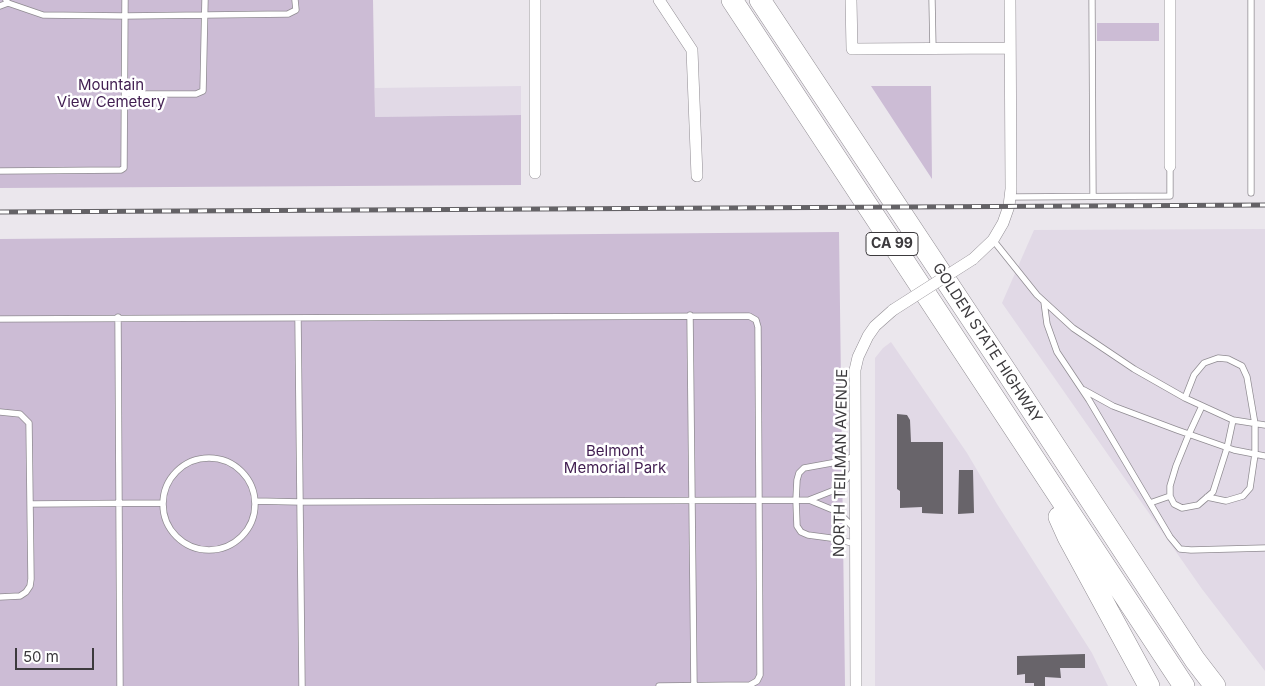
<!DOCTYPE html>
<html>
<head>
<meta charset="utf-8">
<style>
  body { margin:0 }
  #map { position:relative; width:1265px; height:686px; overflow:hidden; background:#ebe7ed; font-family:Inter,sans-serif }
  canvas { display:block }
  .scale { position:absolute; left:15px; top:648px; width:79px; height:22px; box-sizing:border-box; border:2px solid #3c3a3d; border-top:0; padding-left:6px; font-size:15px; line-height:18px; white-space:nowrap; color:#3c3a3d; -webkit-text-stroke:4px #fff; paint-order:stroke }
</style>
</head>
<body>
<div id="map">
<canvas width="1265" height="686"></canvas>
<div class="scale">50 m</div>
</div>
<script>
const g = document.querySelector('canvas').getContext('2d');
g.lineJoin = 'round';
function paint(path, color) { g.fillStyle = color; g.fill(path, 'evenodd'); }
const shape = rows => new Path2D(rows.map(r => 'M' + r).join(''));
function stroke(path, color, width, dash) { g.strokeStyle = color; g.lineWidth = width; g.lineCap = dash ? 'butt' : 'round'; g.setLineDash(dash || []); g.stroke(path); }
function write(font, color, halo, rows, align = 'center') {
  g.font = font + ' Inter,sans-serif'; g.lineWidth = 5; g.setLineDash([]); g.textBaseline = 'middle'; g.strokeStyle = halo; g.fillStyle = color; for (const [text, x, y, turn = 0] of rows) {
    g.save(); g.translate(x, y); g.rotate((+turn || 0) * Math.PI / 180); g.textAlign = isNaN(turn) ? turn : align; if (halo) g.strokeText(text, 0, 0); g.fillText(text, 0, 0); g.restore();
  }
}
const built = shape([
  [521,86,521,115,375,117,375,88],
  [1265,229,1265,671,1202,589,1002,303,1034,230],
  [891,342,967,453,997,504,1092,653,1108,686,875,686,875,358,883,348]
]);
const green = shape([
  [0,0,373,0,375,117,521,115,521,185,0,188],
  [1097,23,1159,23,1159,41,1097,41],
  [871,86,931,86,932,179],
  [839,232,845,686,0,686,0,239]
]);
const building = shape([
  [897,414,907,415,910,420,911,442,943,442,943,514,922,513,922,507,900,508,900,491,897,489],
  [959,470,973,470,974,513,958,514],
  [1085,654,1085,668,1060,668,1061,678,1045,677,1045,686,1034,686,1034,683,1025,683,1025,674,1017,675,1017,656]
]);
const service = shape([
  [6,0,8,3,43,15,125,16,288,14,296,10,295,0],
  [932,0,933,49],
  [1092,0,1093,196],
  [1251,0,1251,193],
  [0,6,8,3],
  [125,94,196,94,203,91,205,0],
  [0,171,121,170,124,168,125,0],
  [1010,197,1170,196,1170,166],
  [993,240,1037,295,1073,328,1134,369,1185,398,1233,420,1265,425],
  [1044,302,1047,324,1057,352,1089,400,1170,537,1180,549,1191,550,1265,548],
  [690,315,694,686],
  [118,317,120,686],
  [298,318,302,686],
  [0,319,749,316,756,320,758,327,760,675,757,681,750,685,659,686],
  [1084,390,1113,406,1177,430,1234,450,1265,456],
  [1185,398,1194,375,1204,363,1218,358,1228,359,1242,366,1247,377,1255,424,1255,454,1250,488,1243,496,1226,501,1207,497],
  [1202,406,1189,434,1176,466,1170,486,1170,496,1174,504,1182,508,1198,505,1213,492,1227,448,1233,420],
  [0,412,20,414,29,423,31,579,30,586,26,592,20,596,0,597],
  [855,456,837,462,804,468,799,473,797,480,796,500,797,526,801,532,808,535,838,539,855,544],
  '163 504a46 46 0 1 1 92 0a46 46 0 1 1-92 0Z',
  [809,500,832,491,842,484,854,470],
  [255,501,300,502,809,500,838,512,854,528],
  [1150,503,1170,496],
  [30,504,163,503]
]);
const minor = shape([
  [535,0,535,173],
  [659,0,692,50,697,176],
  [851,0,852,49,1010,48],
  [1170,0,1170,166],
  [973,259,993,240,1003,223,1009,206,1011,189,1010,0],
  [856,686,855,370,858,357,868,336,875,326,893,310]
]);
const motorway = shape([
  [732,0,1184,686],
  [760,0,1006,371,1195,660,1215,686],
  [1059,517,1068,537,1149,686]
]);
const rail = shape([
  [0,212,1265,205]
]);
const minorBridge = shape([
  [893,310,973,259]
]);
const shields = [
  [892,244,52]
];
const shieldNames = [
  ["CA 99",892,244]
];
const parkNames = [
  ["Mountain",111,85],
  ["View Cemetery",111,102],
  ["Belmont",615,451],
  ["Memorial Park",615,468]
];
const streetNames = [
  ["GOLDEN STATE HIGHWAY",987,343,57],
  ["NORTH TEILMAN AVENUE",841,463,-89]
];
paint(built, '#e1d9e6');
paint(green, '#ccbcd5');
paint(building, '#68646a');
stroke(service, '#908c92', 7);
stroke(minor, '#908c92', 12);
stroke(motorway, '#908c92', 22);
stroke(service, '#fff', 5.5);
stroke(minor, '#fff', 11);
stroke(motorway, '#fff', 21);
stroke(rail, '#646266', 5);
stroke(rail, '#fff', 3, [9]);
stroke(minorBridge, '#908c92', 12, []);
stroke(minorBridge, '#fff', 11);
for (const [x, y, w] of shields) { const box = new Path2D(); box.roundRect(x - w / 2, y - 11.5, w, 23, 4); g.fillStyle = '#fff'; g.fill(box); stroke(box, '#3c3a3d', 1); }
write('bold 14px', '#3c3a3d', null, shieldNames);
write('15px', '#401d50', '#fff', parkNames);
write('15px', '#3c3a3d', '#fff', streetNames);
</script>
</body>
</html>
